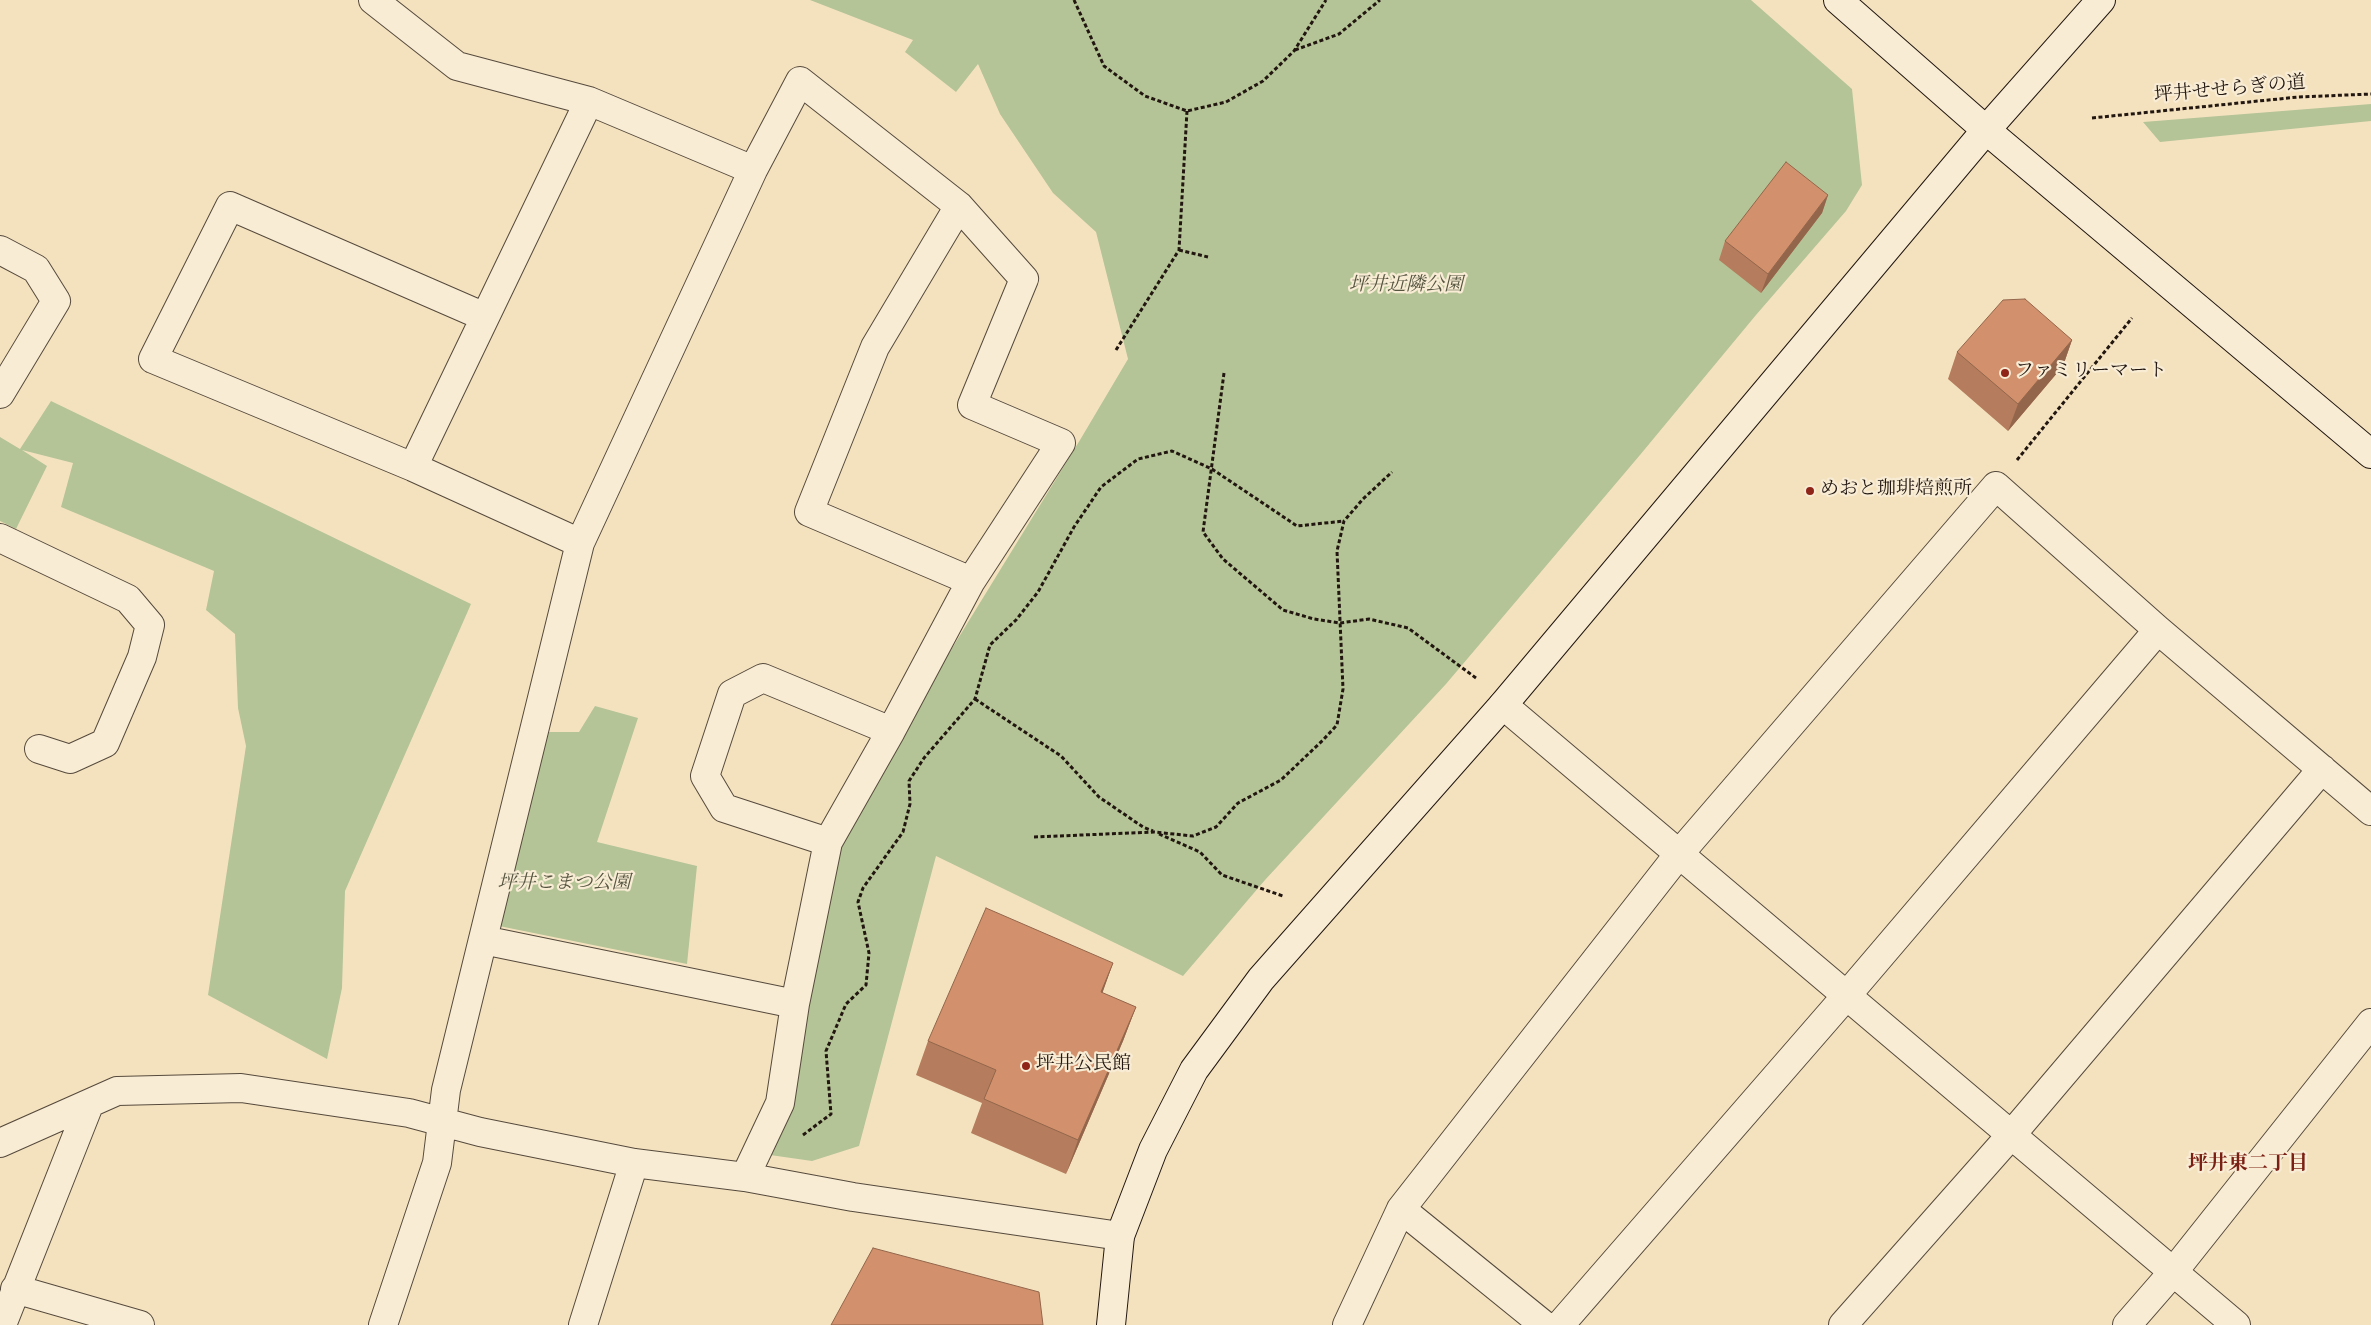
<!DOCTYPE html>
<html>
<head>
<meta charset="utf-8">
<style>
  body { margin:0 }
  canvas { display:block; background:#f4e2bf }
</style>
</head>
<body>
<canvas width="2371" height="1325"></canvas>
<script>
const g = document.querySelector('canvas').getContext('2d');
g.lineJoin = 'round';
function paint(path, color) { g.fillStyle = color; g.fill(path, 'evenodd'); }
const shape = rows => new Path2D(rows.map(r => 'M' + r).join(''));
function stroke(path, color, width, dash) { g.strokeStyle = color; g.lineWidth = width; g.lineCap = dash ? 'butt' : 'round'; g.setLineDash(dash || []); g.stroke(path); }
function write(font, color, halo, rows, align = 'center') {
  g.font = font + ' "Sorts Mill Goudy","Noto Serif JP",serif'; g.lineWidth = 4.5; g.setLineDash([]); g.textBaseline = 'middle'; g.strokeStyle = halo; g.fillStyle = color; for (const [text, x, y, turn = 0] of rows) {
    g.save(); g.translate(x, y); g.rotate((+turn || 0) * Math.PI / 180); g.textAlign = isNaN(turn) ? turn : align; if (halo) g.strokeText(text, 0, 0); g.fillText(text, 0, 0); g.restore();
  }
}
const green = shape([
  [810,0,1751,0,1852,89,1862,185,1846,211,1756,315,1640,455,1446,684,1265,880,1183,976,936,856,859,1146,812,1161,749,1152,789,1110,836,837,1080,440,1128,359,1096,232,1053,193,1000,114,978,64,956,92,905,52,913,40],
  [2371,104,2371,121,2160,142,2143,122],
  [51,401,471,604,345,891,342,988,327,1059,208,995,246,746,238,708,235,634,206,610,214,571,61,507,73,463,22,450,47,466,16,529,0,521,0,437,20,449],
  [595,706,638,718,597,842,697,866,687,964,499,926,547,732,579,732]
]);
const path = shape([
  [1074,0,1104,66,1145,96,1187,111,1226,102,1263,81,1294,51,1326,0],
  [1295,50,1339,34,1380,0],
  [2092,118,2298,97,2371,94],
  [1179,250,1208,257],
  [1116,350,1179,250,1187,111],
  [1224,373,1203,532,1223,559,1283,610,1314,619,1340,623,1369,619,1408,628,1476,678],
  [2017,460,2132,318],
  [975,699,1061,756,1099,797,1143,827,1153,831],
  [1159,834,1200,852,1222,875,1283,896],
  [1034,837,1154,832,1193,836,1216,827,1238,803,1281,780,1323,740,1337,725,1343,689,1337,551,1344,521,1363,499,1392,472],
  [803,1135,831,1114,826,1051,846,1004,866,985,869,953,858,902,863,888,903,832,910,804,909,781,924,758,975,699,990,645,1016,620,1038,592,1074,527,1101,487,1138,459,1172,451,1212,469,1297,526,1344,521]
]);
const street = shape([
  [373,0,457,66,589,101,753,170],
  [959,206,875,347,809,512,971,581],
  [0,250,36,269,56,301,0,394],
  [485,317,230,206,153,359,413,467,580,543],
  [413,467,589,101],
  [0,538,128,599,150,625,142,657,105,743,70,759,39,749],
  [1503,705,2236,1325],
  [828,842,724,808,705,776,732,694,763,678,891,731],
  [483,940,795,1004],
  [0,1143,117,1091,241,1088,409,1113,480,1132,634,1163,745,1177,853,1197,1120,1236],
  [1401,1209,1544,1325],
  [15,1289,140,1325],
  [2,1325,89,1105],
  [383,1325,437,1163,446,1090,580,543,753,170,800,81,959,206,1024,279,972,405,1061,443,971,581,891,731,828,842,795,1004,780,1103,745,1177],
  [583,1325,634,1163],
  [1347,1325,1401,1209,1679,854,1996,486,2158,630,2371,811],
  [1560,1325,1847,995,2158,630],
  [1843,1325,2012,1134,2322,769],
  [2127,1325,2174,1271,2371,1023]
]);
const secondary = shape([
  [1838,0,1986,130,2371,454],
  [1111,1325,1120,1236,1153,1150,1194,1070,1261,979,1503,705,1986,130,2101,0]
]);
const wall = shape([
  [1828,195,1822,213,1761,293,1719,260,1725,241],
  [2072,340,2063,366,2008,431,1948,379,1957,352],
  [1113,963,1102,993,1136,1007,1123,1041,1066,1174,971,1133,982,1103,916,1075,928,1041]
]);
const shadedWall = shape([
  [1828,195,1822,213,1761,293,1768,274],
  [2072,340,2063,366,2008,431,2018,404],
  [1113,963,1101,997,1101,992],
  [1136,1007,1123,1041,1066,1174,1078,1140]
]);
const building = shape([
  [1786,162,1828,195,1768,274,1725,241,1786,162],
  [2025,299,2072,340,2018,404,1957,352,2003,300,2025,299],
  [986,908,1113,963,1101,992,1136,1007,1078,1140,984,1099,996,1070,928,1041,986,908],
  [873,1248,1039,1292,1043,1325,831,1325,873,1248]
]);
const markers = [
  [2005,373,5,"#8f2418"],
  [1810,491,5,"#8f2418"],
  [1026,1066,5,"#8f2418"]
];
const streetNames = [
  ["坪井せせらぎの道",2230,91,-5]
];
const parkNames = [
  ["坪井近隣公園",1406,287],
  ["坪井こまつ公園",564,885]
];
const poiNames = [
  ["ファミリーマート",2015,373],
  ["めおと珈琲焙煎所",1820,491],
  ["坪井公民館",1036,1066]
];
const neighbourhoodNames = [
  ["坪井東二丁目",2248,1166]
];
paint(green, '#b5c497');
stroke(street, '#564a3c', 30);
stroke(secondary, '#221710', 30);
stroke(path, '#221710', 3, [4, 2.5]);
stroke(street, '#f8ecd5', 28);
stroke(secondary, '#f8ecd5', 28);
paint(wall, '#b57d5d');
paint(shadedWall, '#93664c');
paint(building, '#d2916c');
stroke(building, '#93664c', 1);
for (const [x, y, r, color] of markers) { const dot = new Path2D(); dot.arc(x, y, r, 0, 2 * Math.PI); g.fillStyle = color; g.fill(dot); stroke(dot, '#f8ecd5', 2); }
write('19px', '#221710', '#f8ecd5', streetNames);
write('italic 19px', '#55543f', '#f8ecd5', parkNames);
write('19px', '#221710', '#f8ecd5', poiNames, 'left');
write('bold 20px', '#7a1f14', '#f8ecd5', neighbourhoodNames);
</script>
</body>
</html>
